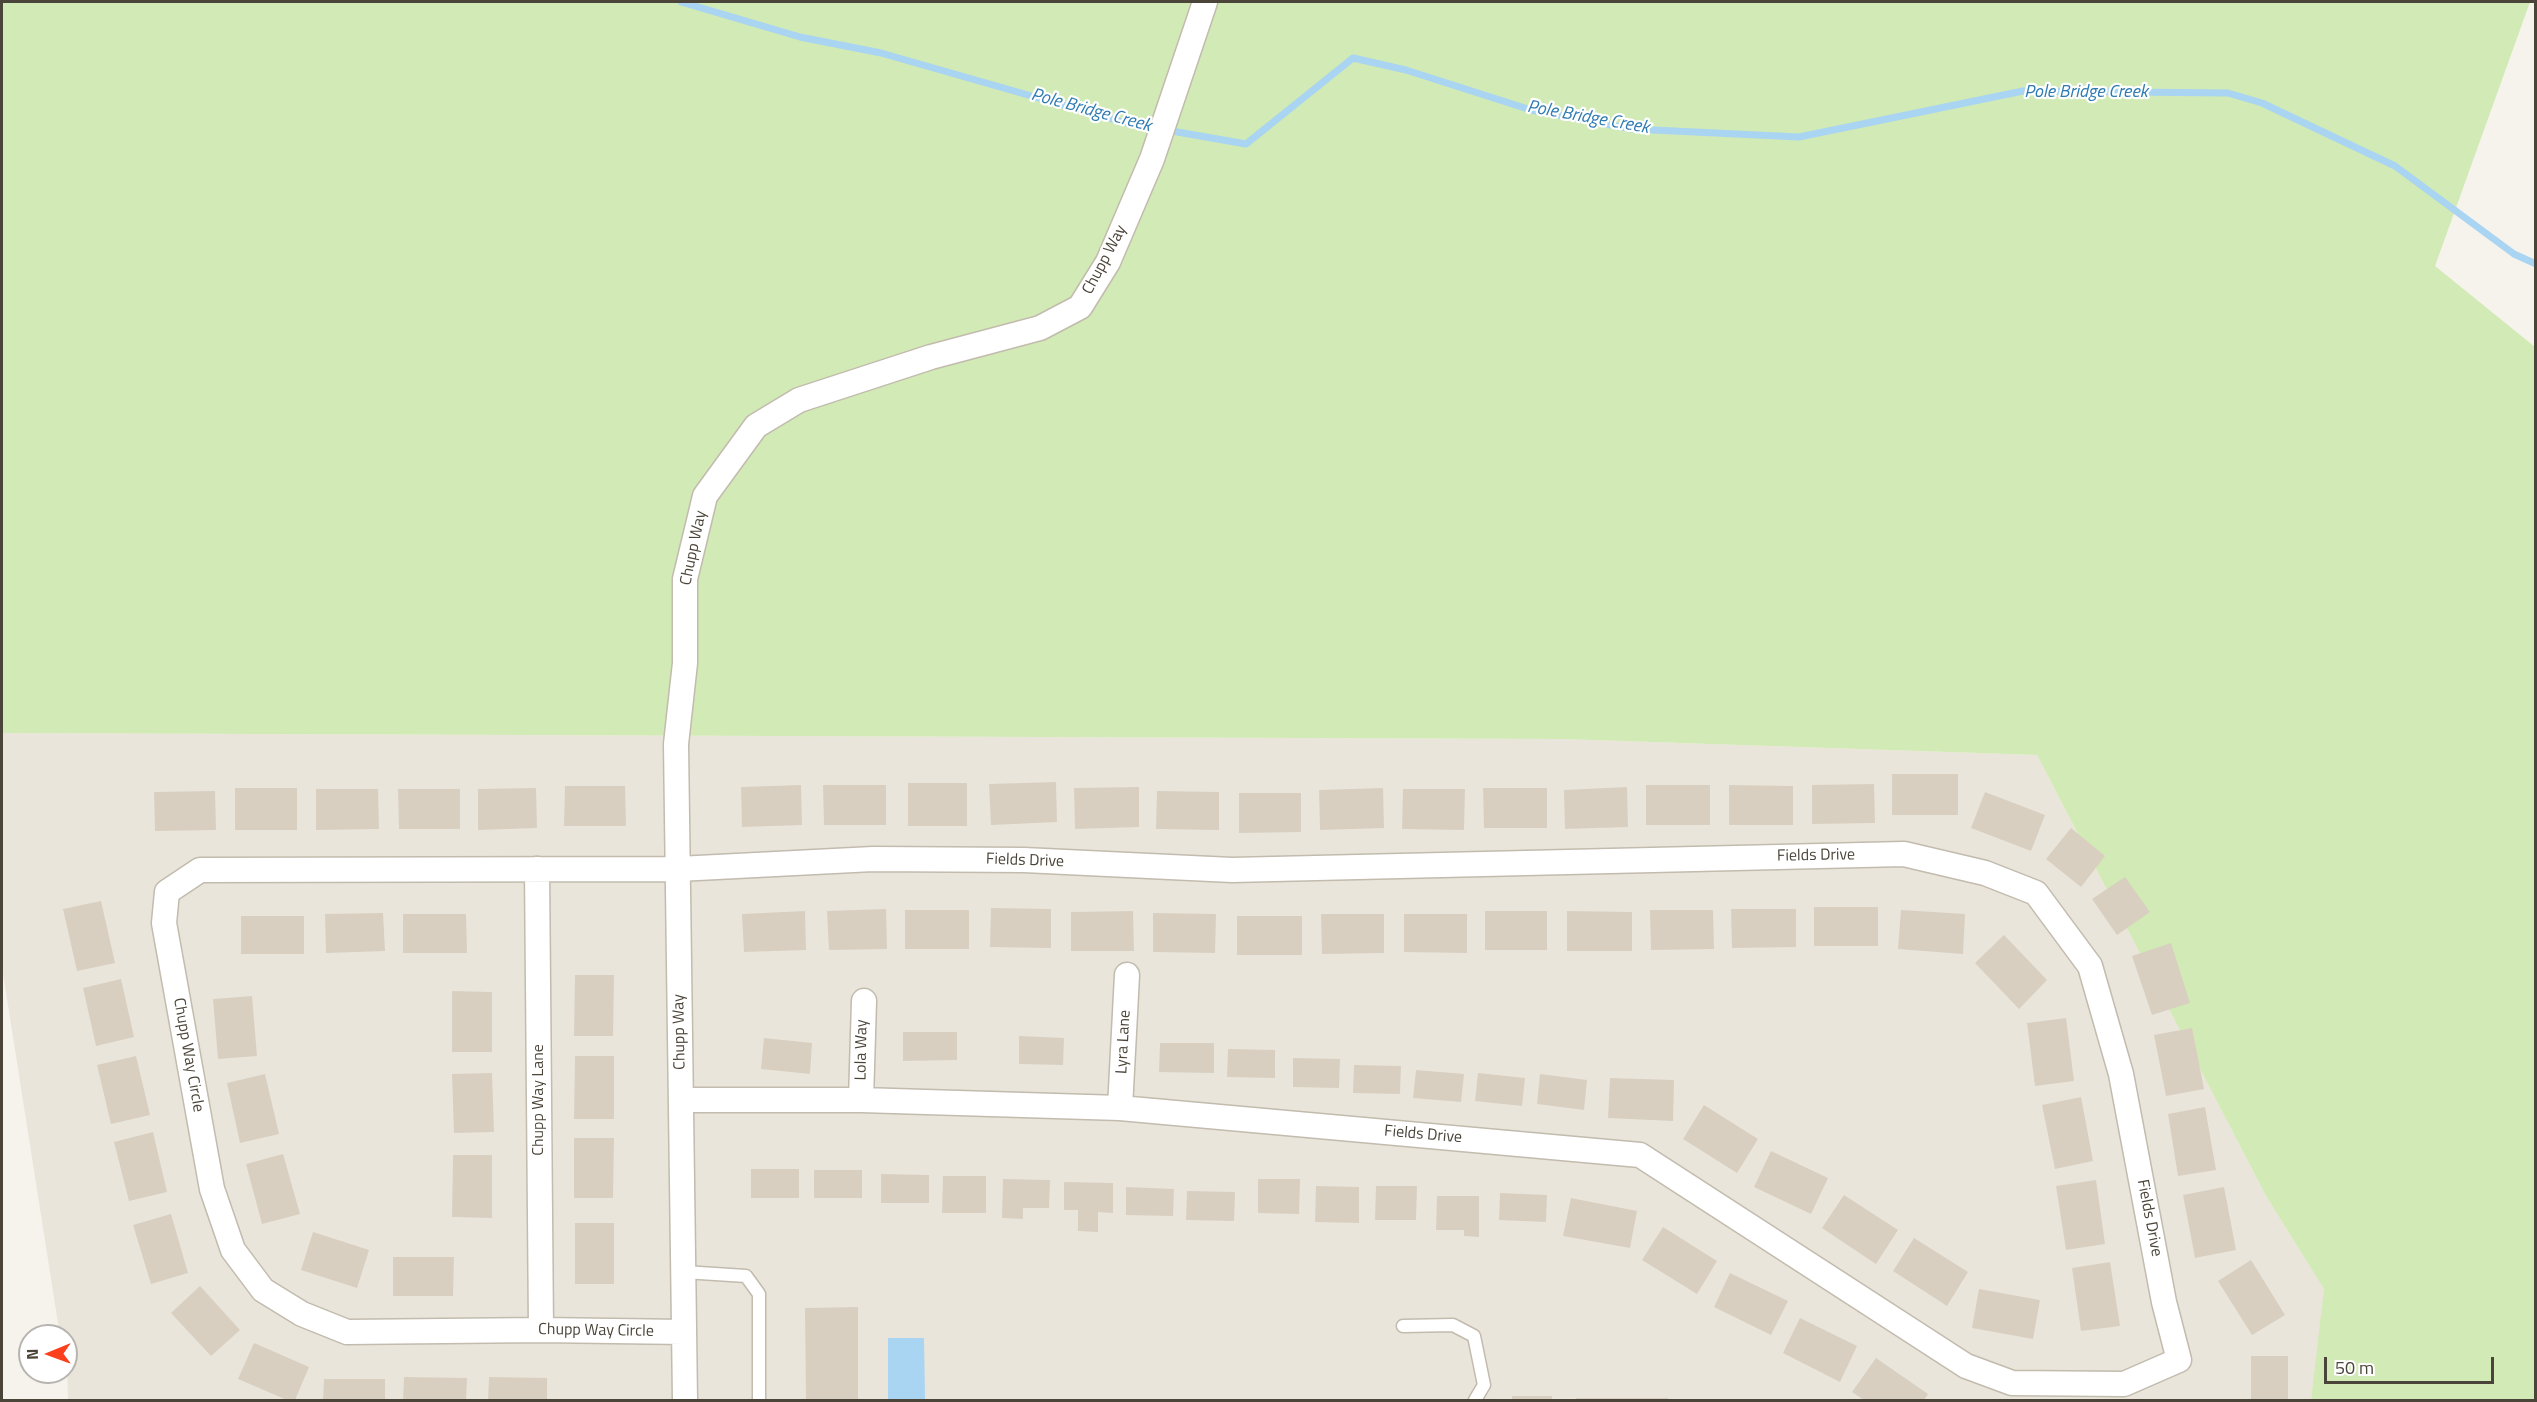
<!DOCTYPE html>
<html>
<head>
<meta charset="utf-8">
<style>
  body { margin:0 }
  #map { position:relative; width:2537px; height:1402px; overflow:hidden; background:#f6f3ec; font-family:"Titillium Web",sans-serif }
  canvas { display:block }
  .frame { position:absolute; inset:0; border:3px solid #4b4439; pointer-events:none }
  .north { position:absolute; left:18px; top:1324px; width:60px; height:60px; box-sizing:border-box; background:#fff; border:2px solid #b7b4b0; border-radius:50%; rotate:269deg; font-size:16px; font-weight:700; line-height:24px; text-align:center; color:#4b4439 }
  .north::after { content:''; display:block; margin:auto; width:21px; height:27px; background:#fc3f1d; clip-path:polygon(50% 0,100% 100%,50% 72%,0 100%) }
  .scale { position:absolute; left:2324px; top:1357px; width:170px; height:27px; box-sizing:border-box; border:3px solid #4b4439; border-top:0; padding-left:8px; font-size:18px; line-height:21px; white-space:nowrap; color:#4b4439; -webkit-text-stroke:4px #fff; paint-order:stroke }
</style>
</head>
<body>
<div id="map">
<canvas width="2537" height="1402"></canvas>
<div class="frame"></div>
<div class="north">N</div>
<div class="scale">50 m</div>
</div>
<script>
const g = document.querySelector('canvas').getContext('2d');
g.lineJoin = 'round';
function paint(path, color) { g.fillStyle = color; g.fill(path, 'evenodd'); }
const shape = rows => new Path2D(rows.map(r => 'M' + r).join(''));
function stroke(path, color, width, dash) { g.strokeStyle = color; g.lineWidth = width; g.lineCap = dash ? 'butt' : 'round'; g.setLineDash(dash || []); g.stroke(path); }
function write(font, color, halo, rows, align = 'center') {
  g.font = font + ' "Titillium Web",sans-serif'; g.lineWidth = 4.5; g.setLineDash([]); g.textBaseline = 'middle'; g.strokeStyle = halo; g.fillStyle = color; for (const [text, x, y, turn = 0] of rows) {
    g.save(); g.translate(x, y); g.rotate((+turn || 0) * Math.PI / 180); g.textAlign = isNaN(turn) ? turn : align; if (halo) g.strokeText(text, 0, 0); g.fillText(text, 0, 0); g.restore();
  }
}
const residential = shape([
  [2,733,1562,739,2037,755,2266,1196,2325,1290,2311,1400,68,1400,66,1336,60,1336,2,967]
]);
const green = shape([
  [2,2,2530,2,2435,266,2535,347,2535,1400,2311,1400,2324,1289,2266,1196,2037,755,1562,739,2,733]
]);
const water = shape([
  [888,1338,924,1338,925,1400,888,1400]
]);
const stream = shape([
  [681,2,800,37,881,53,1126,123,1246,144,1353,58,1406,70,1531,110,1632,129,1799,137,2023,91,2228,93,2262,103,2395,166,2514,254,2536,264]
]);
const building = shape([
  [1892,774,1958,774,1958,815,1892,815],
  [1056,782,1057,822,991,825,989,784],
  [908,783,967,783,967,826,908,826],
  [1874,784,1875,823,1812,824,1812,785],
  [801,785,802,825,742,827,741,787],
  [823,785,886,785,886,825,824,825],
  [1646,785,1710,785,1710,825,1646,825],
  [1729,785,1793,786,1793,825,1729,825],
  [565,786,625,786,626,826,564,826],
  [1139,787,1139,827,1075,829,1074,788],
  [1627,787,1628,827,1565,829,1564,790],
  [235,788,297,788,297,830,235,830],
  [536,788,537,828,478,830,478,789],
  [1383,788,1384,828,1320,830,1319,790],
  [1483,788,1547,788,1547,828,1484,828],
  [316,789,378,789,379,829,316,830],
  [398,789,460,789,460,829,399,829],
  [1403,789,1465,789,1464,830,1402,829],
  [215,791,216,830,155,831,154,792],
  [1157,791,1219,792,1219,830,1156,829],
  [1985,792,2045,815,2031,851,1971,828],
  [1239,793,1301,793,1301,832,1239,833],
  [2071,828,2105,856,2081,887,2046,859],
  [2125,877,2150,912,2117,935,2092,899],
  [101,901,115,963,77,971,63,909],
  [1814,907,1878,907,1878,946,1814,946],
  [991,908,1051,909,1051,948,990,947],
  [886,909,887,949,829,950,827,911],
  [1731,909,1796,909,1796,947,1732,948],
  [905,910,969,910,969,949,905,949],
  [1650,910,1713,910,1714,949,1651,950],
  [1901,910,1965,914,1963,954,1898,949],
  [805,911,806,950,744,952,742,914],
  [1133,911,1134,951,1071,951,1071,912],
  [1485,911,1547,911,1547,950,1485,950],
  [1567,911,1632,912,1632,951,1567,951],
  [383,913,385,951,326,953,325,914],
  [1153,913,1216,914,1215,953,1153,952],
  [403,914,466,914,467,953,403,953],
  [1321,914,1384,914,1384,953,1322,954],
  [1404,914,1467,914,1467,953,1404,952],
  [241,916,304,916,304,954,241,954],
  [1237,916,1302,916,1302,955,1237,955],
  [2004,935,2047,980,2019,1009,1975,963],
  [2171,943,2190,1003,2152,1015,2132,956],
  [575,975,614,975,613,1036,574,1036],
  [121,979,134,1037,96,1046,83,988],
  [452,991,492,992,492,1052,452,1052],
  [252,996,257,1056,218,1059,213,999],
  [2066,1018,2074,1081,2035,1086,2027,1023],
  [2192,1028,2204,1089,2166,1096,2154,1035],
  [903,1032,957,1032,957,1060,903,1061],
  [1019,1036,1064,1038,1063,1065,1019,1064],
  [764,1038,812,1043,810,1074,761,1069],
  [1160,1043,1214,1043,1214,1073,1159,1072],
  [1228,1049,1275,1050,1275,1078,1227,1077],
  [136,1056,150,1115,111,1124,97,1065],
  [575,1056,614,1056,614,1119,574,1119],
  [1293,1058,1340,1059,1339,1088,1293,1087],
  [1354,1065,1401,1066,1400,1094,1353,1093],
  [1416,1070,1464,1074,1461,1102,1413,1098],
  [492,1073,494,1132,454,1133,452,1074],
  [1478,1073,1525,1078,1522,1106,1475,1101],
  [265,1074,279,1134,240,1143,227,1083],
  [1540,1074,1587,1080,1584,1110,1537,1104],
  [1610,1078,1674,1080,1673,1121,1608,1118],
  [2081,1097,2093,1161,2055,1169,2042,1105],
  [1704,1105,1758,1139,1737,1173,1683,1139],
  [2205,1107,2216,1170,2178,1176,2168,1114],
  [153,1132,167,1192,129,1201,114,1142],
  [574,1138,614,1138,613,1198,574,1198],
  [1771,1151,1828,1178,1811,1214,1754,1187],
  [283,1154,300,1214,262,1224,246,1164],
  [453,1155,492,1155,492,1218,452,1217],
  [751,1169,799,1169,799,1198,751,1198],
  [814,1170,862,1170,862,1198,814,1198],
  [881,1174,929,1175,929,1203,881,1203],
  [943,1176,986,1176,986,1213,942,1213],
  [1003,1179,1050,1180,1049,1208,1023,1208,1023,1219,1002,1218],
  [1258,1179,1300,1179,1299,1214,1258,1213],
  [2096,1180,2105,1244,2066,1250,2056,1186],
  [1064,1182,1113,1183,1113,1213,1098,1212,1098,1232,1078,1231,1078,1210,1064,1210],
  [1316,1186,1359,1187,1359,1223,1315,1222],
  [1376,1186,1417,1186,1416,1220,1375,1220],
  [1126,1187,1174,1189,1173,1216,1126,1215],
  [2224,1187,2236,1250,2195,1258,2183,1195],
  [1187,1191,1235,1192,1234,1221,1186,1220],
  [1500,1193,1547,1195,1546,1222,1499,1220],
  [1844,1195,1898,1230,1876,1264,1822,1228],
  [1437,1196,1479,1196,1479,1237,1464,1236,1464,1230,1436,1230],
  [1571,1198,1637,1211,1630,1248,1563,1236],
  [171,1214,188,1273,151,1284,133,1225],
  [575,1223,614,1223,614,1284,575,1284],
  [1663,1227,1717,1261,1697,1294,1642,1260],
  [313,1232,369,1250,357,1288,301,1270],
  [1914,1238,1968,1272,1947,1306,1893,1271],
  [393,1257,454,1257,453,1296,393,1296],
  [2251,1260,2285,1315,2252,1335,2218,1281],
  [2110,1262,2120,1326,2081,1331,2072,1268],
  [1730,1273,1788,1301,1771,1335,1714,1307],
  [200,1286,240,1330,211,1356,171,1313],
  [1979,1289,2040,1300,2033,1339,1972,1328],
  [858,1307,858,1400,806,1400,805,1308],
  [1800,1318,1857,1346,1840,1382,1783,1353],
  [254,1343,309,1367,295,1400,287,1400,238,1379],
  [2251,1356,2288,1356,2288,1400,2251,1400],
  [1876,1358,1928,1394,1924,1400,1864,1400,1852,1392],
  [404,1377,467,1378,466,1400,403,1400],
  [489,1377,547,1378,547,1400,488,1400],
  [324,1379,385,1379,385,1400,323,1400],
  [1512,1396,1552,1396,1552,1400,1512,1400],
  [1576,1398,1668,1398,1668,1400,1576,1400]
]);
const service = shape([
  [684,1272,746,1276,759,1294,759,1400],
  [1403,1326,1453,1325,1474,1336,1484,1385,1475,1400]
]);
const minor = shape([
  [537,869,541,1330],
  [681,1100,861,1100,1120,1108,1640,1155,1966,1366,2012,1383,2124,1384,2179,1360,2164,1302,2121,1074,2090,966,2036,893,1985,873,1904,854,1232,870,1024,860,873,859,678,869,200,870,167,892,164,923,212,1189,233,1250,263,1290,302,1314,347,1332,541,1330,684,1332],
  [861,1100,864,1001],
  [1120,1108,1127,975],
  [685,1400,676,744,685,663,685,579,705,496,756,426,799,400,931,357,1040,328,1080,307,1108,262,1152,159,1205,2]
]);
const streetNames = [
  ["Chupp Way",1105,260,-62],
  ["Chupp Way",694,548,-78],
  ["Fields Drive",1816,856,-1],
  ["Fields Drive",1025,861,2],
  ["Chupp Way",680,1032,-91],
  ["Lyra Lane",1124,1042,-87],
  ["Lola Way",862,1050,-89],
  ["Chupp Way Circle",188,1055,80],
  ["Chupp Way Lane",539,1100,-90],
  ["Fields Drive",1423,1135,5],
  ["Fields Drive",2149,1218,79],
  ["Chupp Way Circle",596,1331,1]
];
const waterNames = [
  ["Pole Bridge Creek",2086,93],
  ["Pole Bridge Creek",1091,111,15],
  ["Pole Bridge Creek",1588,118,10]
];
paint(residential, '#eae5da');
paint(green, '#d2eab5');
paint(water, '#a9d4f2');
stroke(stream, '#a9d4f2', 7);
paint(building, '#d8cfc1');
stroke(service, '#c2bbae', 15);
stroke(minor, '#c2bbae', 27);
stroke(service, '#fff', 12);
stroke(minor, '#fff', 24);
write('16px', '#4b4439', '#fff', streetNames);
write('italic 18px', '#2e7ab2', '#fff', waterNames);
</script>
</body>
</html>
